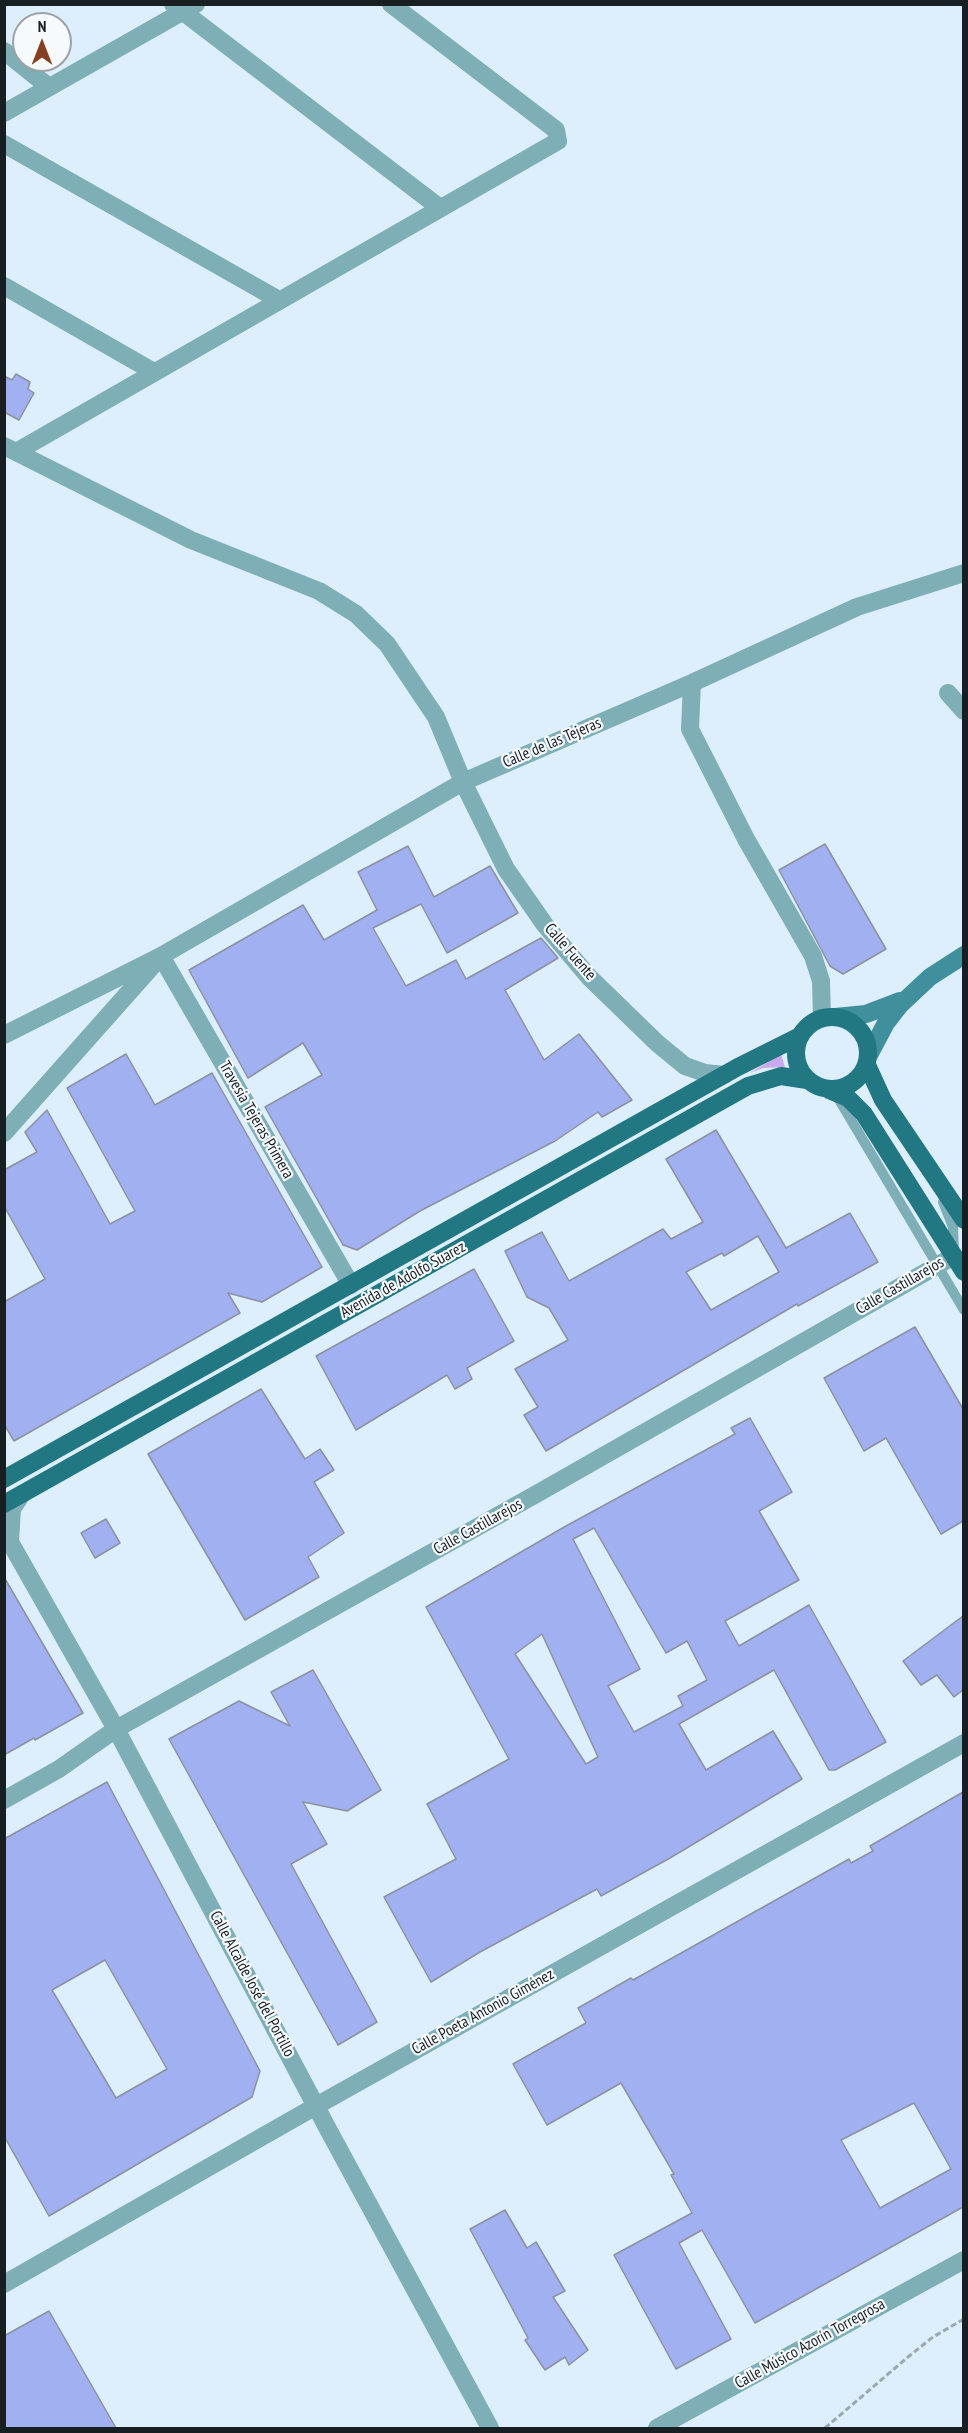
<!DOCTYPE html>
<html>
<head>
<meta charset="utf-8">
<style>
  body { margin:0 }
  #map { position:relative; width:968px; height:2433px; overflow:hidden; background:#ddeffc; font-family:"PT Sans Narrow",sans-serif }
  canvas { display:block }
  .frame { position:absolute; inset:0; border:6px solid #181f23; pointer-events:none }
  .north { position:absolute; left:12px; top:12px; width:60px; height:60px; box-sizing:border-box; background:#f6fafc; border:2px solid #9da2a5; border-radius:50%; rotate:0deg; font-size:16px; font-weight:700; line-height:24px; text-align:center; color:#181f23 }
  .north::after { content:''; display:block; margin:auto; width:21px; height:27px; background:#873f1f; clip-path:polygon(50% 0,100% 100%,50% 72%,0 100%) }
</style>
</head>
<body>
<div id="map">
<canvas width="968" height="2433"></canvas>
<div class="frame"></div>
<div class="north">N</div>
</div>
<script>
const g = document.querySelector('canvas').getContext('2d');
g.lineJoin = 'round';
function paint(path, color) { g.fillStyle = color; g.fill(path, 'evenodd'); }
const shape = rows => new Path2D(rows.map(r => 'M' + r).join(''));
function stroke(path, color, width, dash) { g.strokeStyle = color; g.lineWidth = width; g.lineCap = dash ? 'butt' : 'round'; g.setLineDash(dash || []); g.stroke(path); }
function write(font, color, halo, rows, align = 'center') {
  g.font = font + ' "PT Sans Narrow",sans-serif'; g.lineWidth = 4.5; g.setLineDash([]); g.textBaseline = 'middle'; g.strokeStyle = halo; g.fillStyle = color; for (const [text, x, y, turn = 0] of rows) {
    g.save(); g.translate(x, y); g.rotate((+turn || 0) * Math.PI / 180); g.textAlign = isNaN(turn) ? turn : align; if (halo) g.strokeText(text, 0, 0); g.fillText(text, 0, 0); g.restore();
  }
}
const green = shape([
  [781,1054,785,1067,763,1068,750,1073]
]);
const building = shape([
  [16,374,30,382,28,389,34,393,19,420,4,412,4,376,12,380,16,374],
  [825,844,886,949,843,974,830,966,779,870,825,844],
  [408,846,434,897,490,866,518,913,447,953,421,904,373,928,406,986,456,960,466,979,541,938,558,958,505,990,544,1060,579,1034,632,1100,602,1117,598,1112,555,1141,420,1211,357,1250,343,1245,265,1107,322,1075,303,1043,248,1078,189,970,303,905,324,940,377,910,358,872,408,846],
  [126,1054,155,1105,212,1073,322,1267,262,1302,228,1293,240,1313,14,1441,4,1424,4,1302,45,1279,4,1206,4,1170,37,1152,25,1132,47,1110,110,1224,135,1211,67,1088,126,1054],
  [716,1130,786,1248,850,1213,878,1262,798,1306,797,1304,546,1451,524,1415,538,1407,515,1369,568,1340,549,1308,527,1297,505,1251,542,1232,569,1281,663,1229,671,1239,703,1222,666,1159,716,1130],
  [758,1236,779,1272,711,1310,686,1272,722,1253,724,1256,758,1236],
  [474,1269,514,1341,467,1368,472,1379,455,1389,447,1375,356,1430,316,1356,474,1269],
  [915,1327,963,1409,963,1521,941,1534,886,1438,864,1451,824,1378,915,1327],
  [261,1389,305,1459,320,1449,334,1470,314,1482,344,1533,308,1557,319,1577,245,1620,148,1454,261,1389],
  [750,1418,792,1492,759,1511,799,1580,725,1621,739,1646,809,1605,886,1742,835,1770,829,1770,774,1670,679,1724,706,1770,773,1731,802,1779,670,1858,601,1896,597,1889,480,1952,431,1982,384,1897,456,1859,427,1804,509,1759,426,1607,566,1526,735,1434,731,1428,750,1418],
  [594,1528,666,1653,687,1641,707,1680,678,1696,683,1706,634,1732,608,1686,640,1669,573,1539,594,1528],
  [542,1634,598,1757,586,1764,515,1654,542,1634],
  [106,1519,120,1543,95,1558,81,1533,106,1519],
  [4,1577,83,1713,35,1740,34,1738,4,1755,4,1577],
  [963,1616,963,1690,954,1697,937,1675,921,1685,903,1661,963,1616],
  [313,1670,381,1790,347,1811,303,1802,327,1844,291,1864,377,2022,338,2045,169,1739,239,1701,290,1726,271,1692,313,1670],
  [107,1782,260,2071,252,2097,49,2216,4,2136,4,1839,107,1782],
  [105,1960,167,2069,116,2098,52,1990,105,1960],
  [963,1792,963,2207,755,2323,702,2230,679,2243,731,2339,676,2369,614,2255,692,2213,671,2175,674,2174,621,2083,547,2125,513,2064,586,2023,578,2008,631,1978,633,1980,849,1859,851,1863,873,1851,870,1846,963,1792],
  [914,2103,951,2169,880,2208,841,2140,914,2103],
  [505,2210,527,2248,536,2242,565,2291,553,2297,588,2350,569,2365,565,2357,545,2370,525,2340,528,2338,470,2229,505,2210],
  [49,2311,116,2428,4,2428,4,2336,49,2311]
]);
const path = shape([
  [825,2428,908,2357,933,2337,964,2319]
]);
const service = shape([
  [838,1098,964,1310],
  [943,1202,953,1227,954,1253]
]);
const minor = shape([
  [173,4,440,208],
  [4,51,49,87],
  [4,113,196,4],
  [4,144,279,300],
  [4,286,154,372],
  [4,446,191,540,319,591,356,614,387,644,436,717,463,782,506,869,545,925,589,977,657,1043,685,1066,705,1073,724,1075],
  [16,452,558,141,556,130,391,4],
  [692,683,690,729,746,839,813,956,821,981,822,1018],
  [948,693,964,711],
  [161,956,351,1285],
  [4,1035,161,956,463,782,692,683,857,607,964,573],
  [4,1133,154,964],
  [4,1537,10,1542,116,1729,329,2131,490,2428],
  [10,1542,12,1509,22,1494],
  [4,1800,59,1769,116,1729,540,1492,954,1256],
  [4,2284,316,2106,964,1743],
  [657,2428,964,2260]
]);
const secondary = shape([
  [835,1017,866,1014,900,1001],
  [869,1055,886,1023,900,1005,930,977,964,955]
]);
const primary = shape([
  '796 1053a36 36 0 1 1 72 0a36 36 0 1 1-72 0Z',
  [867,1065,883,1100,964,1220],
  [829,1090,848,1098,864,1114,964,1272],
  [4,1479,738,1067,800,1036],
  [4,1504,748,1086,781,1076,807,1080]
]);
const streetNames = [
  ["Calle de las Tejeras",552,743,-23],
  ["Calle Fuente",570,952,49],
  ["Travesía Tejeras Primera",256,1120,60],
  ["Avenida de Adolfo Suarez",403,1280,-29],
  ["Calle Castillarejos",900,1286,-30],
  ["Calle Castillarejos",478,1527,-29],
  ["Calle Alcalde José del Portillo",252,1984,62],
  ["Calle Poeta Antonio Giménez",483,2012,-29],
  ["Calle Músico Azorín Torregrosa",810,2344,-29]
];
paint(green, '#caa9ef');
paint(building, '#a0b0f1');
stroke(building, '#8c91a2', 1.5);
stroke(path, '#9aa8b2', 3, [6, 3]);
stroke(service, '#7eafb6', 10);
stroke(minor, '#7eafb6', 18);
stroke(secondary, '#3f909c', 18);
stroke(primary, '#217782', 18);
write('16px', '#181f23', '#f6fafc', streetNames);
</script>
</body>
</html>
